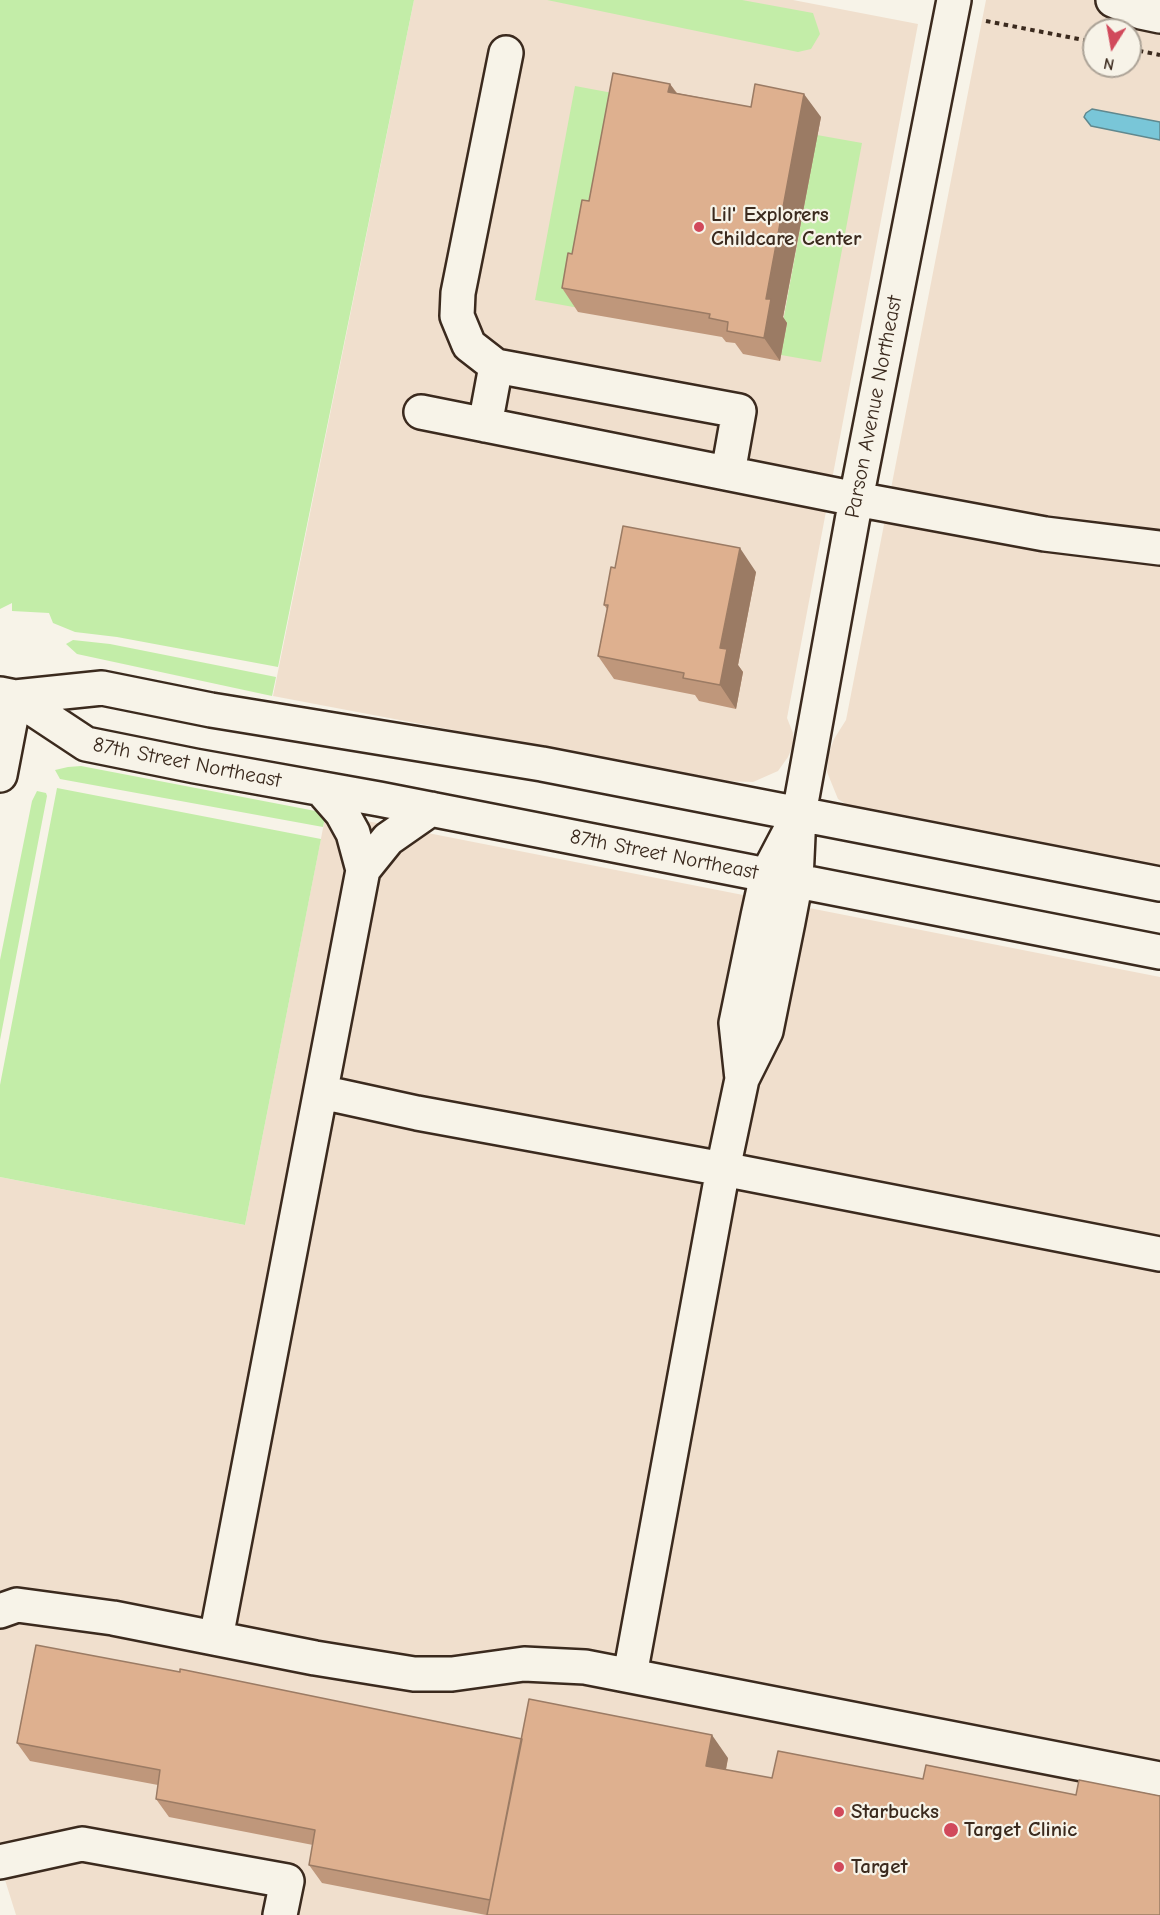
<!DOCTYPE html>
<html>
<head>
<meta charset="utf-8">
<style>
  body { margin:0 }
  #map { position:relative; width:1160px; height:1915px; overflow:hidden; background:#f7f3e8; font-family:"Comic Neue",sans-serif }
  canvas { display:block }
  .north { position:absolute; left:1082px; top:18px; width:60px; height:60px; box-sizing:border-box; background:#f7f3e8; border:2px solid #aca397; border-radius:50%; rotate:191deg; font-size:16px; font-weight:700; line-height:24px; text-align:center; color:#3b2a1e }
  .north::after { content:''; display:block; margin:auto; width:21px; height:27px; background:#d1495b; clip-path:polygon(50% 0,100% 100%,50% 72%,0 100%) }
</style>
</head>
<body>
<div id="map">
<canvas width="1160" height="1915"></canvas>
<div class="north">N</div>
</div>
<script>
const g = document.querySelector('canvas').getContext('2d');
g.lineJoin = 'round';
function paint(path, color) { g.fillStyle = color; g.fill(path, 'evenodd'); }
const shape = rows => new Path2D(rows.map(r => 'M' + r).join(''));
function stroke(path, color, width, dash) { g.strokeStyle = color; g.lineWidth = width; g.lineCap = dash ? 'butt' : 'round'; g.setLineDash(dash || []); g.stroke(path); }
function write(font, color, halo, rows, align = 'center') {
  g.font = font + ' "Comic Neue",sans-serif'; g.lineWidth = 4.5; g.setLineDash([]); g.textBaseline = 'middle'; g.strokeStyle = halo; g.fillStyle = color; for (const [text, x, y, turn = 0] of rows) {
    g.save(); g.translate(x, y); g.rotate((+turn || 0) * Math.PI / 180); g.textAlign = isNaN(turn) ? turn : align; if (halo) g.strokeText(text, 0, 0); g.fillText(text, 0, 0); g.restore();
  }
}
const built = shape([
  [414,0,793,0,918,24,787,718,793,733,793,745,788,757,778,771,753,782,721,781,273,696],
  [986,0,1160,0,1160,866,850,807,838,799,827,772,829,753,834,739,846,720],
  [1094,30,1130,30,1130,66,1094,66],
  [326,813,1160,977,1160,1915,16,1915,0,1864,0,1177,245,1225]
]);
const green = shape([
  [0,0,414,0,278,667,117,637,75,632,53,623,49,613,12,611,12,603,0,609],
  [547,0,742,0,813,13,820,34,811,49,798,52],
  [575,86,629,96,579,308,535,300],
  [817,135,862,143,821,362,781,355,787,323,783,322],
  [73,640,110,644,276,677,272,696,77,654,66,644],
  [81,766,326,813,323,827,60,779,55,770,68,767],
  [57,788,321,839,245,1225,0,1177,0,1085],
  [37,791,46,793,47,796,0,1040,0,960,32,801]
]);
const water = shape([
  [1092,109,1160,122,1160,140,1091,126,1084,117,1086,113,1092,109]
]);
const path = shape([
  [986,21,1094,42],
  [1130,49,1160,55]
]);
const minor = shape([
  [1113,0,1141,12,1160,16],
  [496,366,469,345,457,316,458,293,506,53],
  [421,412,856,499,1045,534,1160,548],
  [485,425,496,366,739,411,728,473],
  [0,694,15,697,0,775],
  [15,697,86,744,195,766,379,799,1160,952],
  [15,697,102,688,211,710,542,764,1160,884],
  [321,789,342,813,353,833,363,870,388,839,431,809],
  [799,814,856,499,954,0],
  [321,1092,417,1113,723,1169,1160,1254],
  [0,1611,17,1605,113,1618,315,1658,414,1674,452,1674,524,1664,585,1667,1160,1779],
  [216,1638,363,870],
  [630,1675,723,1169,742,1079,766,1031,788,922,796,880,799,814,767,875,758,916,736,1023,742,1079],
  [0,1862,82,1844,287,1881,280,1915]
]);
const wall = shape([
  [670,84,677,93,751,107,821,117,783,317,787,323,780,361,743,354,735,343,726,342,722,337,578,312,562,288,589,201],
  [615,568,756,572,738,665,743,672,736,709,699,701,695,695,614,679,598,656,607,609,604,605],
  [522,1739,728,1758,726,1770,1160,1915,486,1915,322,1883,309,1865,313,1845,169,1817,156,1799,158,1785,30,1761,17,1743]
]);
const shadedWall = shape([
  [670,84,686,107,668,92],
  [804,94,821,117,783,317,787,323,780,361,764,338,766,299],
  [740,548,756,572,738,665,743,672,736,709,720,685,720,648],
  [712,1735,728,1758,722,1789,706,1766]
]);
const building = shape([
  [613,73,670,84,668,92,751,107,755,84,804,94,766,299,771,299,764,338,727,331,728,322,709,318,710,314,562,288,568,253,572,254,582,200,589,201,613,73],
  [623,526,740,548,720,648,727,649,720,685,683,678,684,673,598,656,608,605,604,605,611,567,615,568,623,526],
  [36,1645,180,1672,180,1669,522,1739,490,1900,309,1865,315,1830,156,1799,160,1770,17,1743,36,1645],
  [529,1699,712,1735,706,1766,772,1778,778,1751,923,1779,926,1765,1076,1795,1079,1780,1160,1796,1160,1915,487,1915,529,1699]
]);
const markers = [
  [699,227,6,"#d1495b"],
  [839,1812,6,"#d1495b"],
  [951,1830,8,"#d1495b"],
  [839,1867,6,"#d1495b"]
];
const poiNames = [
  ["Lil' Explorers",711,215],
  ["Childcare Center",711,239],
  ["Starbucks",851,1812],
  ["Target Clinic",964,1830],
  ["Target",851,1867]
];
const streetNames = [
  ["Parson Avenue Northeast",874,407,-79],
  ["87th Street Northeast",187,763,11],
  ["87th Street Northeast",664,855,11]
];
paint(built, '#f0dfcd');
paint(green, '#c3eda8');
paint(water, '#79c6d8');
stroke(water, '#60888e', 1.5);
stroke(minor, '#3b2a1e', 38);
stroke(path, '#3b2a1e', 4, [4.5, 4.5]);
stroke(minor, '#f7f3e8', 33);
paint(wall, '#bf977b');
paint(shadedWall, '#9b7b64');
paint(building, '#deb08f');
stroke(building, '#9b7b64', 1.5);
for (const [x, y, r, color] of markers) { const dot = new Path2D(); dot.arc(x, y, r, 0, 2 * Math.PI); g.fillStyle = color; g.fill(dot); stroke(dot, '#f7f3e8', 2); }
write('bold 21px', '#3b2a1e', '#f7f3e8', poiNames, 'left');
write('21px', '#3b2a1e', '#f7f3e8', streetNames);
</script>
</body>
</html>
